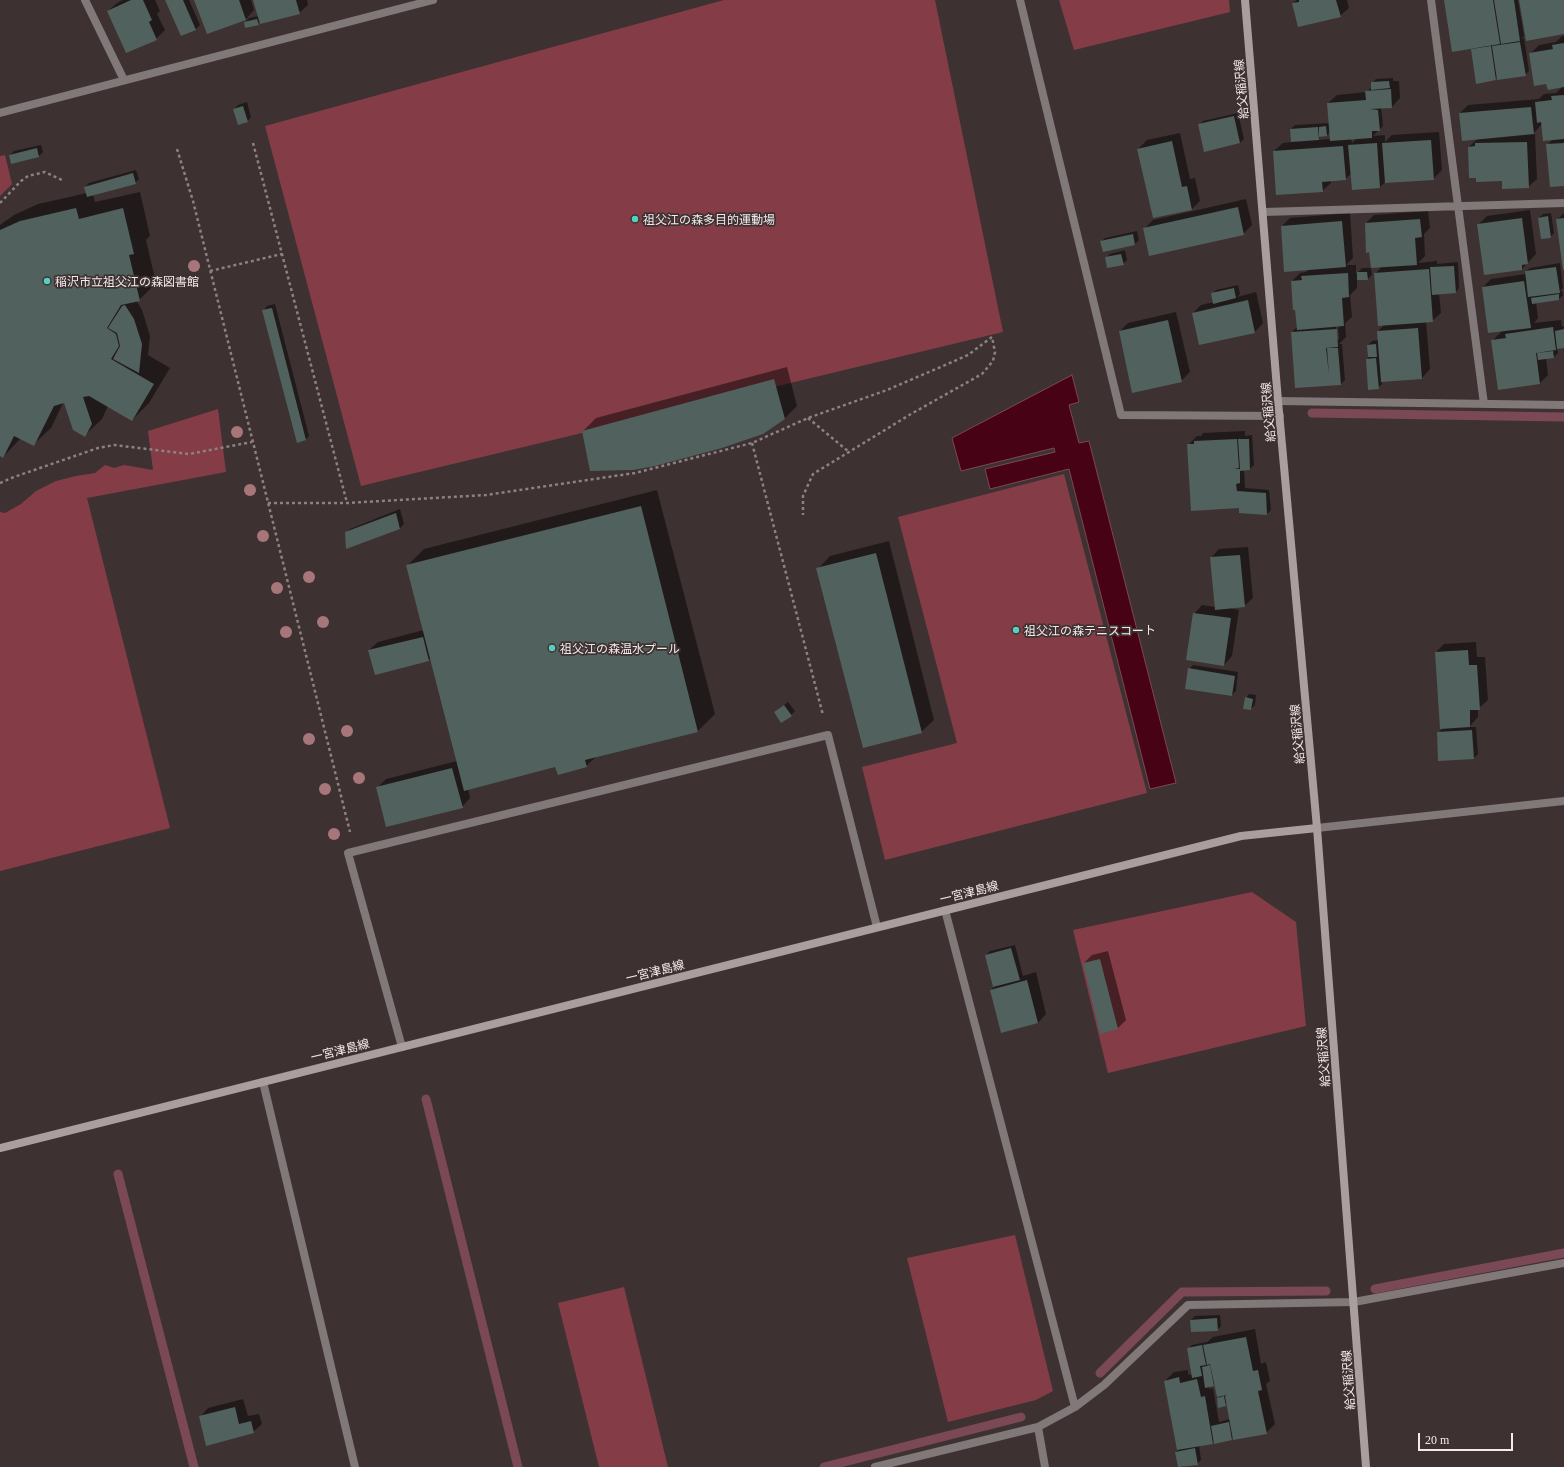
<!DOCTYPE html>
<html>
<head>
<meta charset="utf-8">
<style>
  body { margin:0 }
  #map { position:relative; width:1564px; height:1467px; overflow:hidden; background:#3e3132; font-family:Georgia,serif }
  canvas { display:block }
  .scale { position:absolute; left:1418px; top:1433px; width:95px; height:18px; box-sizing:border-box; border:2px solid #f3eaea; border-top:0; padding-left:5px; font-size:12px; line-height:14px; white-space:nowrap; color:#f3eaea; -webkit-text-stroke:3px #3e3132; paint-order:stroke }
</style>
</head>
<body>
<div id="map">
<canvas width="1564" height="1467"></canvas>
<div class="scale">20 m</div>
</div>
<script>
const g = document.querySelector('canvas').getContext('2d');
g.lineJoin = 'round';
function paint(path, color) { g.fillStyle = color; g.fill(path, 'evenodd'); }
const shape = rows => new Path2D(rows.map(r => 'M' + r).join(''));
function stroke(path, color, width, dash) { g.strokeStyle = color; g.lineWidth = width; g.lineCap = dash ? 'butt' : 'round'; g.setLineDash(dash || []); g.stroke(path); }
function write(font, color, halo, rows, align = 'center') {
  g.font = font + ' Georgia,"Noto Sans JP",serif'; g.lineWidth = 3.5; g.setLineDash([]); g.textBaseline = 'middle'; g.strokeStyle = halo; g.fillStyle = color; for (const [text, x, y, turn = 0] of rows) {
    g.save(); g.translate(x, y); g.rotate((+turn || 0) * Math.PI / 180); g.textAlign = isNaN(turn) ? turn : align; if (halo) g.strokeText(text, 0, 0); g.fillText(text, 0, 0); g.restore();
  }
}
const green = shape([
  [724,0,935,0,1003,332,361,486,265,126],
  [1059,0,1229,0,1230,12,1074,50],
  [5,155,12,184,0,196,0,156],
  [218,409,226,472,87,498,170,828,0,871,0,512,5,513,21,504,36,491,56,481,76,476,95,473,105,465,114,468,124,465,153,470,148,431],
  [1064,474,1147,793,885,860,862,767,957,743,898,517],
  [1252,892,1296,922,1306,1026,1108,1073,1073,930],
  [1015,1235,1053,1391,1036,1400,948,1422,907,1258],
  [624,1287,668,1467,599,1467,558,1303]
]);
const water = shape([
  [1072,375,1079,402,1069,405,1079,443,1089,441,1176,783,1150,789,1069,469,990,489,985,469,1055,452,1054,448,961,471,952,438,1072,375]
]);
const shadow = shape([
  [123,0,155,0,160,11,157,14,165,30,156,39,108,11,117,3],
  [166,0,189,0,200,25,196,29,182,35],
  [195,0,251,0,254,10,246,19,207,33],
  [254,0,307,0,308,5,299,13,260,22,258,24,245,22,249,18,259,16],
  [1297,0,1347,0,1349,8,1340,16,1293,3],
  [1445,0,1518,0,1524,36,1521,39,1524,38,1529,71,1525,75,1497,77,1495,80,1472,50,1475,47],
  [1562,36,1564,36,1564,185,1547,145,1553,139,1542,124,1533,134,1535,134,1537,179,1528,187,1503,180,1469,147,1478,138,1460,113,1468,105,1539,99,1544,94,1556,93,1562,87,1547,83,1530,54,1539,45,1556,42],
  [1393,78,1393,81,1399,81,1400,98,1392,107,1381,107,1383,126,1373,136,1385,135,1385,142,1392,135,1439,132,1442,170,1433,179,1386,181,1380,187,1352,173,1345,179,1331,180,1331,183,1322,191,1274,151,1283,143,1292,142,1291,129,1295,125,1330,123,1328,103,1337,95,1367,92,1372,86,1372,83,1376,79],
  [1369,104,1371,104,1373,131],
  [1331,131,1331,139,1317,140,1322,135,1327,135],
  [1357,138,1352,143,1351,139],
  [247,102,251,117,248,121,234,109,238,105],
  [1238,113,1244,139,1240,143,1199,125,1203,121],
  [1180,133,1190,179,1195,178,1200,201,1192,209,1138,149,1147,140],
  [41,145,43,152,39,156,10,155,14,151],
  [136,170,139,179,135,183,93,195,95,202,140,192,150,236,146,240,156,283,139,300,136,300,142,310,150,336,148,355,170,368,149,403,132,420,108,406,102,419,85,435,64,401,51,428,34,444,21,438,3,457,0,455,0,225,14,215,38,204,87,193,85,187,89,183],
  [1246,199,1252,225,1243,234,1144,229,1153,220],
  [1530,210,1536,254,1522,269,1478,225,1487,216],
  [1428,211,1430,228,1424,234,1425,256,1418,263,1437,261,1437,264,1458,262,1459,288,1456,292,1439,293,1441,313,1432,321,1426,321,1430,369,1422,378,1382,381,1382,384,1378,388,1367,359,1369,357,1368,345,1372,341,1378,340,1378,331,1385,324,1375,274,1382,266,1366,223,1374,215],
  [1350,213,1353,258,1346,265,1356,265,1356,274,1362,268,1371,268,1372,275,1368,279,1357,280,1357,288,1350,295,1352,317,1345,323,1346,337,1339,344,1342,344,1345,380,1341,384,1331,384,1292,332,1297,327,1292,281,1300,273,1306,272,1310,269,1282,226,1290,218],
  [1336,324,1338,324,1339,339,1337,339],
  [1551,213,1554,233,1550,237,1539,218,1543,214],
  [1564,213,1564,269,1557,220],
  [1137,231,1139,240,1135,244,1104,251,1101,242,1105,238],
  [1125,250,1127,260,1123,264,1106,258,1110,254],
  [1560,263,1563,288,1560,291,1562,291,1563,295,1559,299,1536,302,1538,318,1534,323,1561,320,1562,327,1564,326,1564,347,1557,348,1558,353,1554,357,1546,358,1548,375,1540,383,1499,389,1492,341,1502,331,1483,287,1491,279,1526,274,1526,271,1530,268],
  [1238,285,1240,294,1237,297,1256,292,1263,323,1255,332,1193,313,1201,305,1214,302,1212,294,1216,290],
  [275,304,309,436,305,440,264,310,267,306],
  [1176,312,1190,372,1181,381,1120,331,1128,323],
  [787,367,797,406,784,419,583,431,596,418],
  [1245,431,1245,436,1252,435,1254,465,1250,469,1244,469,1245,488,1269,490,1271,510,1267,514,1239,505,1188,445,1197,436,1201,436,1203,433],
  [657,490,715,714,698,731,596,757,586,766,556,766,468,789,470,798,462,807,377,788,386,779,457,761,431,658,428,660,369,650,378,642,424,630,408,565,424,549],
  [400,509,404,524,400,528,347,548,346,533,350,529],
  [889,541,934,720,921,732,818,569,830,556],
  [1248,547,1253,598,1244,606,1229,608,1239,610,1232,656,1224,665,1194,614,1202,605,1215,607,1211,558,1219,549],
  [1476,642,1477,657,1485,657,1488,700,1478,709,1478,717,1469,727,1476,727,1478,754,1474,758,1438,733,1443,728,1436,652,1444,644],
  [1193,665,1238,672,1236,691,1232,695,1189,669],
  [1249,694,1256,695,1255,705,1251,709,1246,698],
  [788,702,795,711,791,715,775,712],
  [1015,945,1023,976,1036,972,1046,1014,1038,1023,991,990,994,987,986,955,990,951],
  [1108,951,1126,1020,1118,1028,1084,963,1092,955],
  [1220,1315,1221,1326,1217,1330,1191,1320,1195,1316],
  [1255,1329,1261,1364,1266,1362,1270,1381,1266,1384,1275,1424,1266,1433,1234,1437,1231,1439,1215,1441,1213,1443,1199,1445,1201,1460,1197,1464,1179,1467,1176,1452,1178,1450,1165,1381,1174,1372,1188,1370,1188,1375,1193,1374,1188,1349,1192,1345,1206,1342,1206,1343,1213,1337],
  [1215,1384,1221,1395,1218,1398,1225,1405,1227,1403,1230,1419,1219,1422,1213,1388,1209,1389,1209,1386],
  [243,1399,248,1416,259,1414,262,1424,253,1432,200,1417,208,1408]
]);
const stream = shape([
  [1312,413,1564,417],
  [426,1099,518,1467],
  [118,1174,194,1467],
  [1375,1289,1564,1253],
  [1100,1373,1182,1292,1326,1291],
  [824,1467,1021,1417]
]);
const building = shape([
  [131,0,143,0,152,20,149,22,157,40,126,53,107,11],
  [165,0,183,0,196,30,181,36],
  [194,0,239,0,246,20,207,34],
  [253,0,296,0,300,14,260,24],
  [1299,0,1336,0,1341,17,1298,27,1292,3,1299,2],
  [1444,0,1493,0,1500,44,1452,52],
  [1494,0,1514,0,1520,41,1501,44],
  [1519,0,1564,0,1564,34,1526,41],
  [257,19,259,25,245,28,244,22],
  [1520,42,1526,76,1497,80,1492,46],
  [1564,43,1564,87,1548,90,1546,84,1534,86,1529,53,1553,49,1552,45],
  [1491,46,1496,80,1476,84,1471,49],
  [1389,81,1390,88,1371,90,1371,82],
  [1391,89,1392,108,1370,109,1378,110,1380,131,1372,131,1372,138,1330,141,1327,103,1366,100,1365,91],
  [1564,95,1564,139,1543,141,1541,122,1537,123,1535,102,1552,100,1551,96],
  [243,106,248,122,238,125,233,109],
  [1531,107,1534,134,1462,141,1459,113],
  [1234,116,1240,143,1204,152,1198,124],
  [1326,126,1327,136,1319,137,1319,127],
  [1318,127,1319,140,1291,142,1290,129],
  [1431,140,1434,180,1385,183,1382,143],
  [1172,141,1182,187,1187,186,1192,210,1153,218,1137,149],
  [1527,142,1529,188,1502,189,1502,181,1476,182,1476,178,1469,178,1468,147,1475,146,1475,143],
  [1377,143,1380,188,1352,190,1348,145],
  [1564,143,1564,186,1550,187,1546,144],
  [1343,146,1346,180,1322,182,1323,192,1276,195,1273,151],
  [37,148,39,157,11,164,9,155],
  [133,173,136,184,87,197,84,187],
  [1238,207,1244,235,1149,256,1143,228],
  [76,208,79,219,123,208,134,254,129,255,140,301,121,305,107,328,116,334,119,346,111,359,154,384,132,421,89,396,83,397,92,424,85,437,73,430,64,403,54,406,34,446,14,436,3,458,0,456,0,230,20,221],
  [1548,216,1551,238,1541,239,1538,218],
  [1522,218,1528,264,1522,265,1522,270,1484,275,1477,224],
  [1564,218,1564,270,1563,270,1556,219],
  [1420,219,1422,237,1415,238,1417,265,1371,268,1369,252,1366,253,1365,223],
  [1342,221,1346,267,1284,272,1281,226],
  [1133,234,1135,245,1103,252,1100,241],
  [1121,254,1124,265,1107,268,1105,257],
  [1454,266,1456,293,1432,295,1430,267],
  [1556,267,1560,293,1528,297,1525,271],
  [1429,269,1433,322,1378,326,1374,273],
  [1357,272,1367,272,1368,280,1357,280],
  [1348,273,1349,297,1342,298,1344,326,1297,330,1295,310,1293,310,1291,281,1302,280,1301,276],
  [1524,281,1531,328,1488,333,1482,287],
  [1234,288,1236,298,1213,304,1211,293],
  [1559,294,1559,300,1532,304,1531,298],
  [1248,300,1255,333,1199,345,1192,313],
  [125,305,134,319,142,344,139,373,113,359,120,346,117,333,108,328,122,306],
  [272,308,306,440,297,443,262,310],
  [1168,320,1182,382,1132,393,1119,331],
  [1553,327,1556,350,1536,353,1540,384,1498,390,1491,340,1506,338,1505,334],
  [1418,328,1422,379,1381,382,1377,331],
  [1337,329,1338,347,1326,348,1329,375,1327,348,1338,348,1341,385,1295,388,1291,332],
  [1564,329,1564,348,1557,349,1555,331],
  [1376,344,1377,357,1368,357,1367,345],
  [1553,351,1554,358,1538,360,1537,353],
  [1376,358,1379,389,1368,390,1366,359],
  [774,379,785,419,763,434,722,448,655,466,633,470,590,471,582,431],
  [1237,439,1239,468,1234,469,1240,469,1238,439,1249,439,1250,470,1240,471,1240,483,1236,484,1237,491,1266,493,1267,515,1239,513,1239,508,1191,511,1187,444,1194,444,1194,441],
  [641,506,698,732,585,760,587,767,558,775,555,767,464,791,406,565],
  [396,513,400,529,346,549,345,532],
  [876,553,922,733,863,748,816,568],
  [1240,555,1245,607,1215,610,1210,557],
  [1193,613,1231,618,1224,666,1186,660],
  [423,637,429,661,375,675,368,650],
  [1468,650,1469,665,1477,665,1480,710,1470,710,1470,727,1440,729,1435,652],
  [1188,668,1235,676,1232,696,1185,689],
  [1245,697,1253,699,1251,710,1243,709],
  [784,705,792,716,781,723,774,712],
  [1472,730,1474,759,1438,761,1437,732],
  [452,768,463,808,386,827,376,787],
  [1011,948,1020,980,993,987,985,955],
  [1100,959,1118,1029,1100,1034,1083,963],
  [1027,980,1038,1023,1001,1033,990,990],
  [1217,1318,1218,1331,1191,1332,1190,1320],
  [1246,1337,1253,1371,1258,1370,1262,1390,1258,1391,1267,1434,1233,1440,1225,1396,1227,1395,1217,1397,1210,1364,1207,1365,1203,1345],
  [1202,1345,1206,1365,1200,1366,1202,1376,1192,1378,1187,1348],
  [1210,1365,1214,1386,1205,1388,1202,1367],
  [1179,1377,1180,1383,1197,1379,1201,1397,1205,1396,1213,1444,1177,1450,1164,1381],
  [1224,1396,1226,1406,1218,1408,1217,1398],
  [235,1407,239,1424,251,1421,254,1433,206,1446,199,1416],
  [1229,1422,1232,1440,1214,1444,1211,1426],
  [1195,1448,1198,1465,1178,1467,1175,1452]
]);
const path = shape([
  [253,143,347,503],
  [177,149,193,201,350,832],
  [0,203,21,181,28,176,45,172,64,181],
  [210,271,282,254],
  [808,418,849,452],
  [752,443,823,715],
  [0,483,14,477,98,448,114,445,189,454,252,442],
  [268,503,347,503,486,495,635,473,752,443,808,418,887,390,943,366,968,355,992,337,995,352,993,361,982,374,911,414,813,474,803,496,803,515]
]);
const service = shape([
  [402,1047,348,853,828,735,877,927]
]);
const minor = shape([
  [85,0,124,80],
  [1020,0,1121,415,1280,416],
  [1431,0,1484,404],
  [0,113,433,0],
  [1264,212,1564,203],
  [1278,401,1564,405],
  [945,910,1075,1407],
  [263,1082,355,1467],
  [1038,1427,1045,1467],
  [875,1467,1038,1427,1075,1407,1104,1385,1188,1305,1354,1302,1564,1263]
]);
const tertiary = shape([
  [1317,828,1564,801]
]);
const secondary = shape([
  [1245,0,1278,401,1317,828,1366,1467],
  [0,1148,1241,836,1317,828]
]);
const trees = [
  [194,266],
  [237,432],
  [250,490],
  [263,536],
  [309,577],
  [277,588],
  [323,622],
  [286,632],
  [347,731],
  [309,739],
  [359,778],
  [325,789],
  [334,834]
];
const markers = [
  [635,219,4,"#59cebf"],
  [47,281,4,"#59cebf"],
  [1016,630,4,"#59cebf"],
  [552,648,4,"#59cebf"]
];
const streetNames = [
  ["給父稲沢線",1241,89,-95],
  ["給父稲沢線",1268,412,-95],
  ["給父稲沢線",1297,734,-95],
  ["一宮津島線",969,892,-14],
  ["一宮津島線",655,971,-14],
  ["一宮津島線",340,1050,-14],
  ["給父稲沢線",1323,1057,-94],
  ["給父稲沢線",1348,1380,-94]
];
const poiNames = [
  ["祖父江の森多目的運動場",643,219],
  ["稲沢市立祖父江の森図書館",55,281],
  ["祖父江の森テニスコート",1024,630],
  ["祖父江の森温水プール",560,648]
];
paint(green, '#843d47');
paint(water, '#480215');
stroke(water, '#7b4855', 1);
paint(shadow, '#0007');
stroke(stream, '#7b4855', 9);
paint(building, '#51615e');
stroke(path, '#8d8182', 2.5, [3, 3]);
stroke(service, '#807879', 8);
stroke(minor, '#807879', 8);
stroke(tertiary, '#807879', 8);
stroke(secondary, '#aa9e9f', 8);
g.fillStyle = '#a7767b';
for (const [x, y] of trees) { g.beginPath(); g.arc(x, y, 6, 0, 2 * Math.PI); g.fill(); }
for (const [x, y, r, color] of markers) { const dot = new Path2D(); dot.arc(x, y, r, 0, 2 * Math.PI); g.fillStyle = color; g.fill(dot); stroke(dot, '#3e3132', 1.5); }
write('12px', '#f3eaea', '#3e3132', streetNames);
write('12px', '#f3eaea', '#3e3132', poiNames, 'left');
</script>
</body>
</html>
